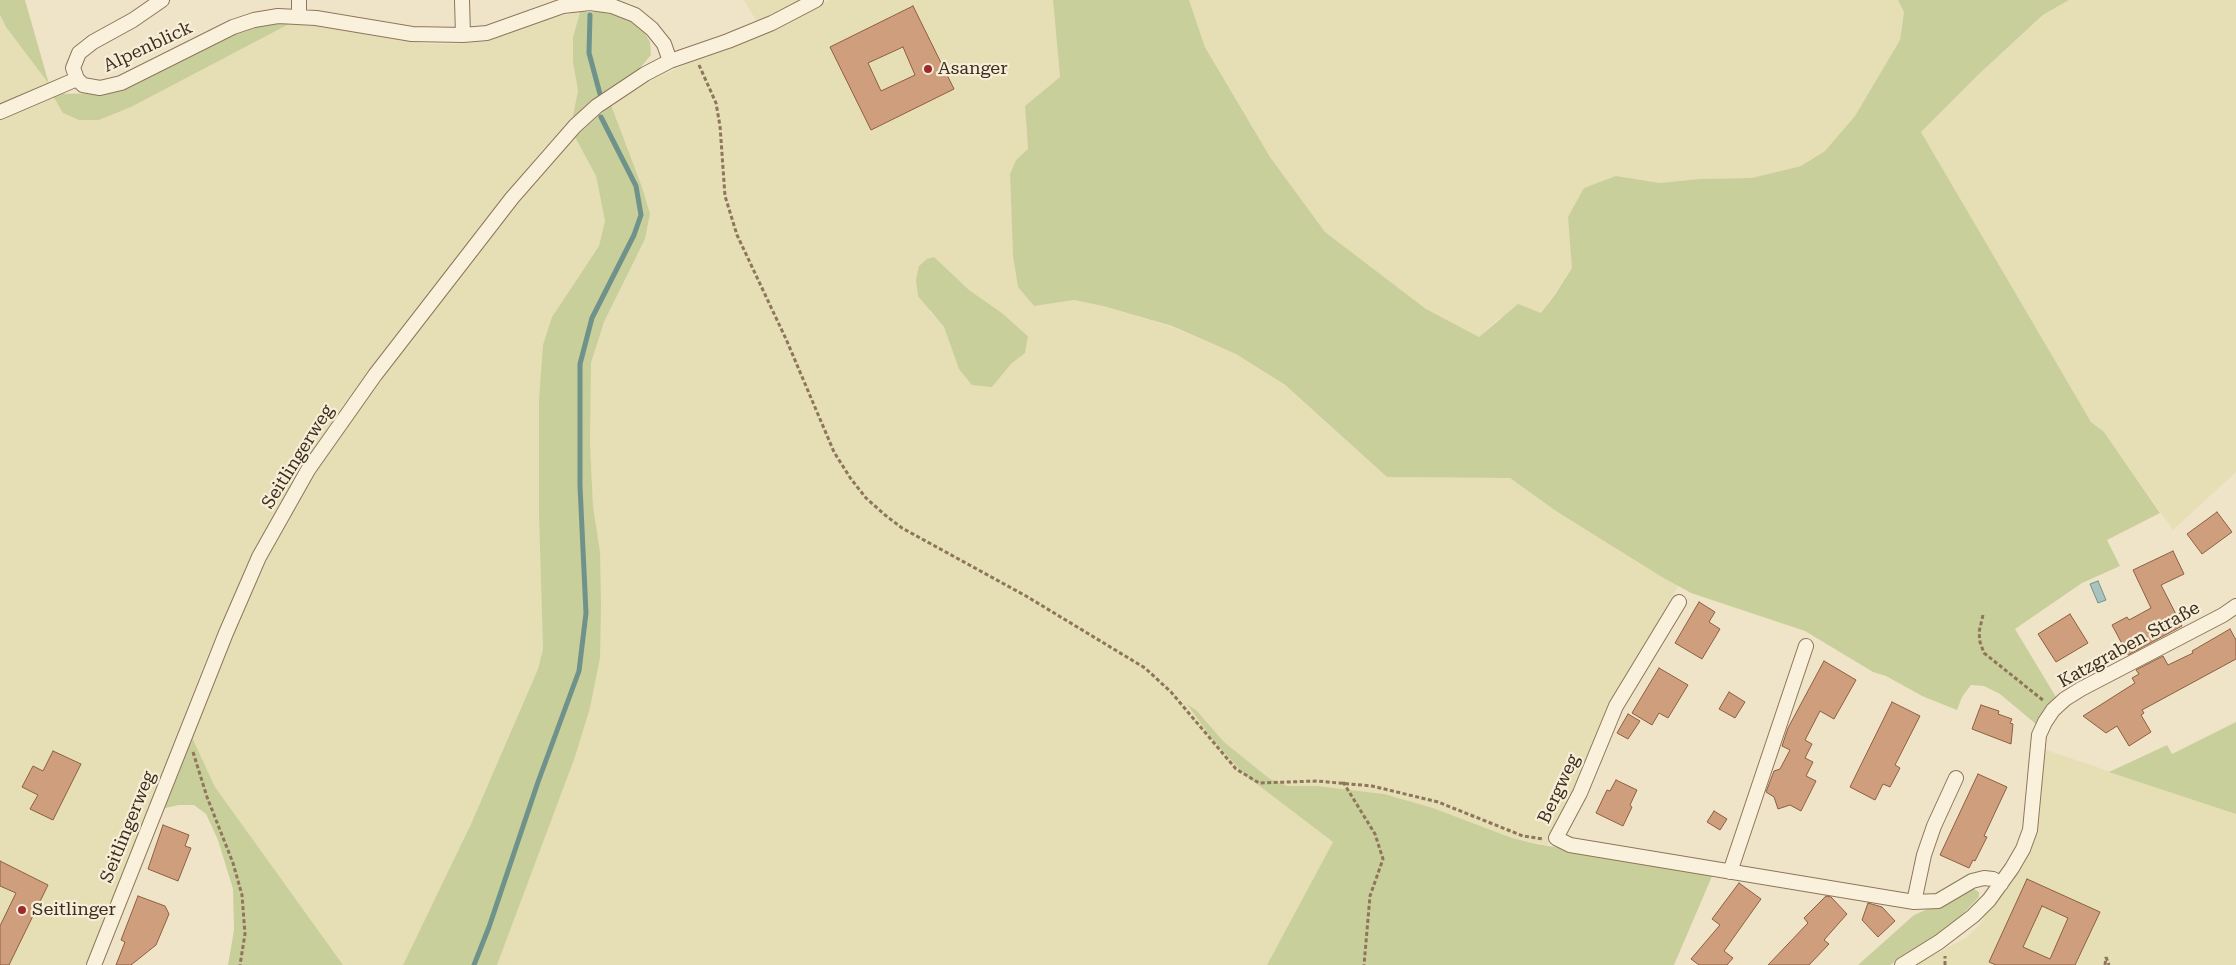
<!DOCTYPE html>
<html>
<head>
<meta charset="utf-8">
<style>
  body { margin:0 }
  canvas { display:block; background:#f0e4c8 }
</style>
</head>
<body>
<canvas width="2236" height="965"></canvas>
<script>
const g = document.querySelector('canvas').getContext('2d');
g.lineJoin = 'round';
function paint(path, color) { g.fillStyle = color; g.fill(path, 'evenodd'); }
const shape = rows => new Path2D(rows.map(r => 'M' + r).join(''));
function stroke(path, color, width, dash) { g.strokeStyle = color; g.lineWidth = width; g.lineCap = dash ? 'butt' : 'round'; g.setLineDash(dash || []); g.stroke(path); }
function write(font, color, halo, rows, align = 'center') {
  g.font = font + ' "Roboto Serif",serif'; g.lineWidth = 4.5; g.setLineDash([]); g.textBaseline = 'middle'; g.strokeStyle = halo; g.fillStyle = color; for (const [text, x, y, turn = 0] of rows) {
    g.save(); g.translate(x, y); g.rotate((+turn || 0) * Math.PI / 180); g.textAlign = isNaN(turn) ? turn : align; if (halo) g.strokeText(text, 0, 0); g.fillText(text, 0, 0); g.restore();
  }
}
const farmland = shape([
  [744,0,805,0,757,22],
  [830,0,1053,0,1060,77,1025,106,1028,149,1016,160,1010,174,1013,256,1018,287,1034,306,1074,300,1103,306,1172,327,1236,354,1284,385,1387,477,1510,478,1556,511,1678,586,1645,646,1613,698,1576,786,1554,826,1548,845,1512,838,1433,808,1384,794,1317,786,1288,786,1270,779,1224,742,1196,710,1189,705,1213,740,1245,775,1333,842,1267,965,497,965,575,757,590,708,600,658,600,552,593,506,590,444,591,363,604,322,645,239,650,214,642,187,611,105,654,79,686,64,784,25],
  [969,290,1002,313,1028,335,1025,353,1011,364,992,387,959,369,944,327,929,311],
  [1189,0,1898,0,1904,12,1900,40,1855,116,1825,151,1801,166,1752,178,1699,179,1660,183,1616,176,1571,246,1572,268,1541,313,1499,318,1479,337,1426,309,1325,232,1270,157,1205,46],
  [2069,0,2236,0,2236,472,2173,530,2104,432,2091,422,1921,132,1979,74,2044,15],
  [580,12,573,37,573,62,578,91,572,120,543,149,507,193,382,353,341,408,305,464,267,528,235,593,208,654,87,965,0,965,0,115,52,94,99,120,131,107,291,23,315,25,399,40,428,44,460,44,489,40,554,17],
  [0,15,6,27,49,84,0,106],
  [575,137,596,176,605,221,599,246,552,317,539,400,539,517,543,649,538,669,471,824,403,965,343,965,215,787,191,735,244,609,277,538,315,472,386,373,518,202],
  [2043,749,2236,814,2236,965,1915,965,1966,938,1980,924,2036,831,2042,785]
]);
const green = shape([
  [0,0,25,0,49,84,6,27,0,15],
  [1053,0,1189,0,1205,47,1270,157,1325,232,1426,309,1479,337,1518,304,1541,313,1554,296,1572,268,1568,217,1584,188,1616,176,1660,183,1699,179,1752,178,1801,166,1825,151,1855,116,1900,40,1904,12,1898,0,2069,0,2043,15,1979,74,1921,132,2091,422,2104,432,2160,513,2107,540,2120,566,2082,583,2015,629,2056,697,2048,705,2037,725,2000,694,1984,686,1971,685,1962,697,1957,710,1922,696,1886,676,1873,672,1805,631,1691,593,1662,577,1556,511,1510,478,1387,477,1285,385,1236,354,1172,326,1103,306,1074,300,1034,306,1018,287,1013,256,1010,174,1016,160,1028,149,1025,106,1060,77],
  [580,12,599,12,623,16,642,28,650,42,651,55,640,68,588,105,572,120,578,91,573,62,573,37],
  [274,23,291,23,131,107,99,120,79,120,63,113,52,94,112,93,128,87,230,34,258,25],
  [611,105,642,187,650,214,645,239,604,322,591,363,590,444,593,506,600,552,601,606,600,658,590,708,575,757,497,965,403,965,471,824,538,669,543,649,539,517,539,400,543,345,552,317,599,246,605,221,596,176,575,137],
  [934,257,969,290,1002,313,1028,336,1025,353,1011,364,992,387,972,385,959,369,944,327,918,296,916,280,919,266,927,259],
  [1187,704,1196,710,1224,742,1270,779,1288,786,1317,786,1384,794,1433,808,1512,838,1537,844,1713,874,1674,965,1267,965,1333,842,1245,775,1213,740],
  [2236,722,2236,814,2109,772,2167,745,2172,754],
  [191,735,215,787,343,965,228,965,234,930,233,889,218,840,206,814,194,805,179,805,161,809],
  [1974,889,1979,892,1979,897,1953,924,1890,965,1858,965,1914,915]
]);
const water = shape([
  [2098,581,2106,600,2098,603,2090,584,2098,581]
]);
const stream = shape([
  [590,15,589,53,600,94],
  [474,965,489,927,538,782,579,671,586,613,580,486,580,364,592,318,634,235,641,215,636,186,601,117]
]);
const building = shape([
  [913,6,954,89,871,130,830,47,913,6],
  [903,47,915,75,881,91,868,63,903,47],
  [2217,512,2232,532,2202,554,2187,534,2217,512],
  [2173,551,2184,574,2161,585,2182,626,2128,655,2112,625,2127,617,2129,620,2151,608,2133,570,2173,551],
  [1699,602,1715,612,1709,622,1720,629,1702,659,1675,643,1699,602],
  [2070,614,2088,643,2056,662,2038,634,2070,614],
  [2230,629,2236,640,2236,659,2142,710,2144,713,2141,715,2151,732,2129,746,2117,726,2106,733,2083,716,2135,683,2132,678,2139,674,2136,670,2163,656,2168,665,2193,653,2192,651,2230,629],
  [1824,661,1856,680,1834,719,1820,711,1805,740,1812,744,1805,758,1813,762,1806,776,1816,781,1801,811,1790,805,1778,809,1774,797,1766,792,1774,771,1780,769,1790,750,1782,746,1788,728,1824,661],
  [1659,668,1688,685,1668,718,1659,713,1652,725,1632,713,1659,668],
  [1729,692,1745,702,1735,718,1719,709,1729,692],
  [1892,702,1920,716,1895,765,1900,768,1890,787,1883,784,1875,800,1850,787,1892,702],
  [1981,705,1999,711,1998,714,2012,719,2010,723,2013,724,2011,744,1972,729,1981,705],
  [1628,714,1640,721,1628,739,1617,733,1628,714],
  [53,751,81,764,53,820,30,809,38,795,22,787,33,766,43,771,53,751],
  [1978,774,2007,787,1984,836,1987,837,1975,861,1973,860,1969,868,1940,855,1978,774],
  [1616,780,1637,790,1630,805,1632,807,1623,826,1596,813,1607,790,1610,791,1616,780],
  [1714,811,1727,819,1720,830,1707,822,1714,811],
  [163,825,189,835,185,846,191,848,178,881,148,869,163,825],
  [0,861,48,885,9,965,0,965,0,926,16,893,0,886,0,861],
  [2027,879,2100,912,2075,965,1996,965,1989,962,2027,879],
  [2042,906,2068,918,2050,959,2023,947,2042,906],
  [1739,883,1761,899,1724,951,1733,958,1727,965,1699,965,1691,959,1720,925,1712,919,1739,883],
  [138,896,165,906,169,914,156,945,131,965,116,965,125,942,121,940,138,896],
  [1826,896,1831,897,1847,914,1824,940,1829,944,1809,965,1768,965,1808,923,1804,918,1826,896],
  [1868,903,1882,907,1895,921,1878,937,1862,920,1868,903]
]);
const path = shape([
  [699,65,716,103,720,126,725,196,737,235,786,339,834,452,851,479,866,498,885,515,902,528,1026,596,1145,668,1171,692,1236,769,1259,783,1317,781,1372,786,1438,802,1523,836,1543,839],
  [1983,615,1979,632,1980,642,1984,653,2044,701],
  [193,752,207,797,233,863,242,895,245,934,240,965],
  [1343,782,1375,834,1383,859,1370,896,1364,965],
  [2106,957,2109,965],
  [1945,965,1945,956],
  [2105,965,2106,957]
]);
const minor = shape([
  [162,0,133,20,93,42,79,53,73,68,77,79,83,85,100,88,121,83,233,27,254,20,278,16,316,18,412,34,463,35,487,33,563,6,590,3,612,6,635,15,652,29,664,44,670,61],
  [462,0,463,35],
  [299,16,299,0],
  [0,112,77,79],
  [1679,602,1616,706,1580,793,1556,838,1570,845,1914,902,1938,901,1972,881,1984,878,1993,879,2001,884],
  [1730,872,1806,646],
  [1914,902,1924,855,1934,826,1956,778],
  [94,965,226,633,259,557,308,470,375,375,512,198,575,126,597,106,645,74,670,61,728,41,772,23,816,0],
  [1902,965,1939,942,1973,916,1989,900,2012,868,2023,849,2030,830,2039,735,2045,722,2053,710,2065,699,2081,689,2223,615,2236,606]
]);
const markers = [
  [928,69,5,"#9e2a2b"],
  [22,910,5,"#9e2a2b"]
];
const streetNames = [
  ["Alpenblick",148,47,-25],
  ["Seitlingerweg",298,457,-58],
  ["Katzgraben Straße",2129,645,-29],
  ["Bergweg",1559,789,-65],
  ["Seitlingerweg",128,827,-68]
];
const poiNames = [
  ["Asanger",938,69],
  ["Seitlinger",32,910]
];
paint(farmland, '#e6deb5');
paint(green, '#c9cf9b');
paint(water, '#a9c4bc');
stroke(water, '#6f938a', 1);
stroke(stream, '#6f938a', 5);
paint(building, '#cf9f7d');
stroke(building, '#8d5f41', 1);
stroke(minor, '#8d765c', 16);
stroke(path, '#8d765c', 3, [4, 2.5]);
stroke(minor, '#faf1dc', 14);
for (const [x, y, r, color] of markers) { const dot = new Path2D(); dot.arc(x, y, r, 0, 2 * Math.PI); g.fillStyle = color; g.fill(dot); stroke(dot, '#f7eed8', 2); }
write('18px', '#3d2e20', '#f7eed8', streetNames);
write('18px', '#3d2e20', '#f7eed8', poiNames, 'left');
</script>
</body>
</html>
